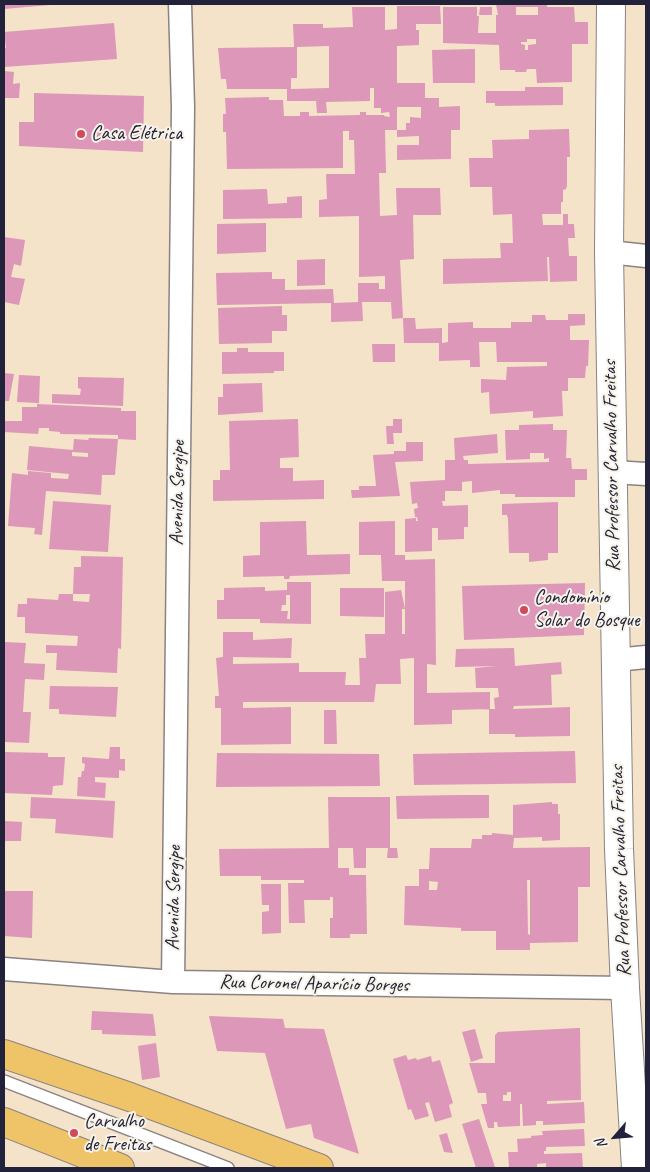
<!DOCTYPE html>
<html>
<head>
<meta charset="utf-8">
<style>
  body { margin:0 }
  #map { position:relative; width:650px; height:1172px; overflow:hidden; background:#f4e2c9; font-family:Caveat,sans-serif }
  canvas { display:block }
  .frame { position:absolute; inset:0; border:5px solid #22223b; pointer-events:none }
  .north { position:absolute; left:590px; top:1112px; width:50px; height:50px; -webkit-text-stroke:4px #f7f3e8; paint-order:stroke; rotate:243deg; font-size:14px; font-weight:700; line-height:20px; text-align:center; color:#22223b }
  .north::after { content:''; display:block; margin:auto; width:18px; height:22px; background:#22223b; clip-path:polygon(50% 0,100% 100%,50% 72%,0 100%) }
</style>
</head>
<body>
<div id="map">
<canvas width="650" height="1172"></canvas>
<div class="frame"></div>
<div class="north">N</div>
</div>
<script>
const g = document.querySelector('canvas').getContext('2d');
g.lineJoin = 'round';
function paint(path, color) { g.fillStyle = color; g.fill(path, 'evenodd'); }
const shape = rows => new Path2D(rows.map(r => 'M' + r).join(''));
function stroke(path, color, width, dash) { g.strokeStyle = color; g.lineWidth = width; g.lineCap = dash ? 'butt' : 'round'; g.setLineDash(dash || []); g.stroke(path); }
function write(font, color, halo, rows, align = 'center') {
  g.font = font + ' Caveat,sans-serif'; g.lineWidth = 4; g.setLineDash([]); g.textBaseline = 'middle'; g.strokeStyle = halo; g.fillStyle = color; for (const [text, x, y, turn = 0] of rows) {
    g.save(); g.translate(x, y); g.rotate((+turn || 0) * Math.PI / 180); g.textAlign = isNaN(turn) ? turn : align; if (halo) g.strokeText(text, 0, 0); g.fillText(text, 0, 0); g.restore();
  }
}
const building = shape([
  [4,4,49,4,50,5,4,9],
  [496,4,547,4,547,7,574,7,575,22,588,22,588,44,572,44,572,82,537,83,536,69,527,69,526,72,515,72,515,70,500,70,499,45,443,43,443,7,477,7,477,16,479,16,478,33,496,33,496,15,498,15],
  [516,7,538,7,538,15,516,15],
  [527,39,536,39,536,44,528,45,528,50,525,50,525,45,521,44,521,42,527,42],
  [397,6,440,6,441,24,416,24,416,30,419,30,419,45,397,46,397,83,425,83,425,98,439,98,439,107,460,106,460,130,451,130,451,159,397,160,397,145,419,145,419,136,397,137,397,130,406,130,406,123,410,123,410,117,421,118,421,107,397,107,397,130,385,130,386,173,379,173,380,216,397,215,396,188,440,188,441,215,413,215,414,259,400,260,403,318,392,319,391,302,362,302,363,321,331,322,331,303,217,305,216,273,272,272,272,279,285,279,285,290,333,289,334,303,358,302,358,283,379,283,379,289,385,289,385,276,359,277,359,216,319,217,319,200,327,199,326,174,355,174,354,140,349,140,349,131,343,131,343,168,227,169,226,132,223,132,223,114,226,114,225,98,269,97,269,100,283,100,284,116,300,116,300,112,309,112,309,116,360,115,360,112,366,112,366,115,384,115,384,116,390,117,389,112,381,113,381,108,374,108,374,88,370,88,370,101,326,102,327,113,317,113,316,101,287,101,287,89,227,89,226,79,221,79,218,48,294,47,293,24,323,24,323,28,353,27,352,7,385,7,385,30,397,29],
  [329,46,329,88,291,89,291,78,297,78,297,47],
  [480,7,492,7,492,15,479,15],
  [114,23,117,59,4,67,4,49,6,48,4,32],
  [475,49,475,83,433,83,432,50],
  [4,71,14,72,13,84,20,83,19,98,4,98],
  [525,87,563,87,563,105,495,106,495,103,486,103,486,91,525,91],
  [34,93,144,96,143,152,19,146,19,122,34,122],
  [569,129,570,157,567,157,567,186,566,189,563,190,563,202,561,202,561,214,542,214,543,225,563,225,563,214,568,214,568,224,574,224,575,238,568,238,569,256,577,256,577,281,550,282,549,257,547,257,548,281,443,284,443,259,501,258,500,243,513,243,512,214,493,215,492,187,470,187,469,158,493,158,492,140,529,139,529,130],
  [267,189,268,204,287,203,287,197,302,196,302,218,223,219,223,190],
  [266,223,266,252,217,254,217,224],
  [4,237,25,240,21,266,14,264,11,277,25,279,19,305,4,302],
  [325,259,325,285,297,286,297,260],
  [282,306,282,315,287,315,287,331,272,331,272,343,219,344,218,308],
  [568,314,585,314,585,325,570,326,570,340,589,340,588,366,586,366,585,378,568,378,568,391,562,391,563,416,533,418,533,411,490,414,489,392,481,393,481,379,506,380,507,367,547,366,547,362,497,362,496,342,479,342,480,367,470,367,470,360,439,361,439,343,404,343,403,318,415,318,416,329,442,328,442,343,448,342,448,323,473,322,473,328,511,328,511,322,532,322,532,315,545,315,546,320,568,320],
  [372,344,395,344,395,362,373,362],
  [237,348,248,348,248,352,284,352,284,371,274,371,274,373,222,374,222,352,237,352],
  [4,373,14,374,9,401,4,401],
  [19,375,40,376,39,403,17,402],
  [78,377,124,378,123,406,52,403,52,394,80,395,81,389,78,388],
  [262,383,263,412,218,415,218,397,223,397,223,384],
  [37,404,121,408,121,411,136,411,136,440,118,439,118,435,60,434,60,432,49,431,49,428,39,428,38,434,4,432,4,421,22,421,22,407,37,407],
  [298,419,299,457,280,458,280,468,293,468,293,481,324,480,324,499,213,501,213,480,220,480,220,470,230,470,229,421],
  [393,419,402,419,402,433,393,433,394,444,387,444,386,426,393,426],
  [553,424,553,430,567,430,566,458,571,458,572,469,587,469,587,480,575,480,575,497,515,497,515,494,500,494,500,490,472,493,472,481,462,482,462,491,445,491,445,501,442,501,443,506,468,505,468,527,464,527,464,539,438,540,438,528,432,528,432,551,405,552,405,519,416,518,416,521,418,521,417,517,415,517,414,509,418,508,417,503,412,504,410,482,445,480,445,460,455,460,454,438,497,434,498,453,463,456,464,460,468,460,468,464,549,462,549,458,544,459,544,453,530,453,530,459,506,460,505,430,519,430,519,425],
  [89,438,118,439,115,475,102,475,101,495,46,491,42,535,34,534,35,528,8,526,12,473,28,475,28,471,51,473,51,478,68,479,69,474,27,470,29,446,73,450,74,439,88,440],
  [72,452,88,453,88,457,72,456],
  [406,442,423,442,423,461,395,462,400,496,352,498,351,490,359,490,359,486,376,486,373,455,394,454,394,451,406,451],
  [53,501,111,505,108,552,49,549],
  [558,502,558,553,548,553,548,560,529,562,529,553,509,553,508,519,507,515,502,515,502,504],
  [306,521,307,555,350,554,350,574,290,576,289,579,284,579,284,576,243,577,243,556,260,555,260,522],
  [395,521,395,555,405,555,405,560,435,559,436,665,427,664,427,693,490,692,490,709,452,710,452,724,414,725,414,658,400,659,401,684,376,684,374,702,243,702,243,708,291,707,291,744,221,745,221,708,215,708,215,696,219,696,216,658,223,657,223,632,253,632,253,640,292,638,291,658,233,657,233,664,299,663,299,672,346,672,345,685,360,685,359,658,366,658,365,634,385,634,385,592,401,590,405,609,402,609,402,634,405,634,405,581,382,581,381,555,359,555,359,522],
  [81,556,123,557,121,649,118,648,117,673,56,670,57,653,46,653,46,645,77,646,78,636,25,633,25,617,17,617,18,604,27,604,27,598,58,600,59,594,73,594,74,567,81,567],
  [73,594,90,594,89,602,73,601],
  [287,582,311,582,311,624,260,623,260,619,217,619,217,600,224,600,224,588,265,587,265,591,287,590],
  [286,595,290,595,290,619,287,619,288,611,281,611,282,605,286,605],
  [585,583,584,635,464,640,462,586],
  [340,588,384,588,384,617,340,616],
  [4,642,26,643,24,663,45,664,44,680,25,679,23,712,31,712,29,743,4,742],
  [514,648,515,666,561,662,562,674,551,675,552,705,514,706,513,709,570,707,570,736,515,737,515,734,489,734,489,709,495,709,494,698,499,697,498,688,476,688,475,668,497,666,455,667,456,649],
  [50,686,118,687,116,717,59,714,59,709,49,709],
  [324,710,336,710,337,744,324,744],
  [110,747,120,747,120,759,125,759,125,771,119,770,119,778,95,777,95,782,106,783,105,798,77,796,78,777,81,777,82,771,84,771,85,764,82,763,82,757,109,759],
  [575,751,576,783,414,785,413,754],
  [4,752,48,753,48,757,65,757,63,785,53,786,52,795,4,793],
  [217,753,379,754,380,786,216,787],
  [461,795,489,795,489,818,397,819,396,796],
  [31,797,115,801,113,838,55,833,56,819,30,818],
  [328,797,390,797,390,848,397,848,398,858,387,858,388,848,366,848,366,868,354,868,353,848,338,848,338,868,349,868,349,875,366,875,367,934,350,934,350,938,330,938,330,918,333,918,333,897,330,897,330,900,304,900,305,923,289,923,288,883,304,883,304,880,261,880,261,876,220,876,219,849,329,848],
  [552,802,552,804,558,804,558,814,560,814,560,840,542,841,542,837,514,838,513,848,590,847,590,887,578,887,578,942,530,943,530,950,496,950,496,931,461,931,461,928,404,925,405,886,419,886,419,869,429,869,430,848,471,848,472,839,482,839,482,835,492,835,492,833,513,835,513,805],
  [527,880,530,880,530,935,528,934],
  [429,881,438,882,437,890,429,890],
  [4,821,22,822,21,841,4,841],
  [261,884,281,884,281,933,262,934,262,912,269,911,269,905,262,905],
  [4,891,33,891,32,938,4,936],
  [92,1011,153,1014,156,1036,102,1034,102,1030,91,1030],
  [209,1016,283,1019,285,1028,324,1029,359,1154,314,1138,311,1124,286,1129,265,1053,217,1051],
  [578,1028,580,1028,581,1100,547,1101,547,1104,584,1102,585,1123,543,1125,543,1121,536,1121,536,1125,523,1126,522,1104,520,1104,520,1126,498,1127,497,1122,494,1122,494,1128,488,1128,481,1104,487,1104,486,1093,478,1093,469,1063,495,1063,495,1035,498,1032],
  [507,1092,511,1092,511,1101,503,1101,503,1095,507,1095],
  [475,1029,483,1058,471,1062,462,1032],
  [156,1043,160,1077,142,1080,138,1046],
  [406,1055,408,1060,416,1058,417,1060,431,1056,432,1062,440,1060,453,1103,449,1105,452,1117,435,1122,429,1102,425,1103,429,1116,415,1120,411,1109,408,1110,393,1059],
  [479,1119,495,1167,494,1168,476,1168,462,1124],
  [584,1129,585,1146,546,1147,546,1151,544,1151,544,1154,582,1153,583,1168,546,1168,546,1163,537,1164,537,1168,509,1168,508,1152,518,1152,517,1139,531,1138,531,1136,543,1135,542,1131],
  [447,1133,453,1153,444,1152,439,1135]
]);
const service = shape([
  [4,1081,228,1168]
]);
const minor = shape([
  [609,252,646,256],
  [613,472,646,474],
  [615,660,646,657],
  [4,969,173,982,625,988],
  [173,982,183,107,180,4]
]);
const tertiary = shape([
  [611,4,609,252,619,849,625,988,636,1168]
]);
const primary = shape([
  [4,1054,130,1097,319,1168],
  [4,1122,120,1168]
]);
const markers = [
  [81,134,5,"#d1495b"],
  [524,610,5,"#d1495b"],
  [74,1133,5,"#d1495b"]
];
const poiNames = [
  ["Casa Elétrica",91,134],
  ["Condomínio",534,598],
  ["Solar do Bosque",534,621],
  ["Carvalho",84,1122],
  ["de Freitas",84,1145]
];
const streetNames = [
  ["Rua Professor Carvalho Freitas",612,466,-91],
  ["Avenida Sergipe",178,493,-89],
  ["Rua Professor Carvalho Freitas",621,871,-92],
  ["Avenida Sergipe",174,898,-89],
  ["Rua Coronel Aparício Borges",314,984,1]
];
paint(building, '#dd97b8');
stroke(service, '#8b8282', 14);
stroke(minor, '#8b8282', 25);
stroke(tertiary, '#8b8282', 30);
stroke(primary, '#8b8282', 30);
stroke(service, '#fff', 11);
stroke(minor, '#fff', 22);
stroke(tertiary, '#fff', 28);
stroke(primary, '#efc469', 28);
for (const [x, y, r, color] of markers) { const dot = new Path2D(); dot.arc(x, y, r, 0, 2 * Math.PI); g.fillStyle = color; g.fill(dot); stroke(dot, '#f7f3e8', 2); }
write('20px', '#22223b', '#f7f3e8', poiNames, 'left');
write('20px', '#22223b', '#f7f3e8', streetNames);
</script>
</body>
</html>
